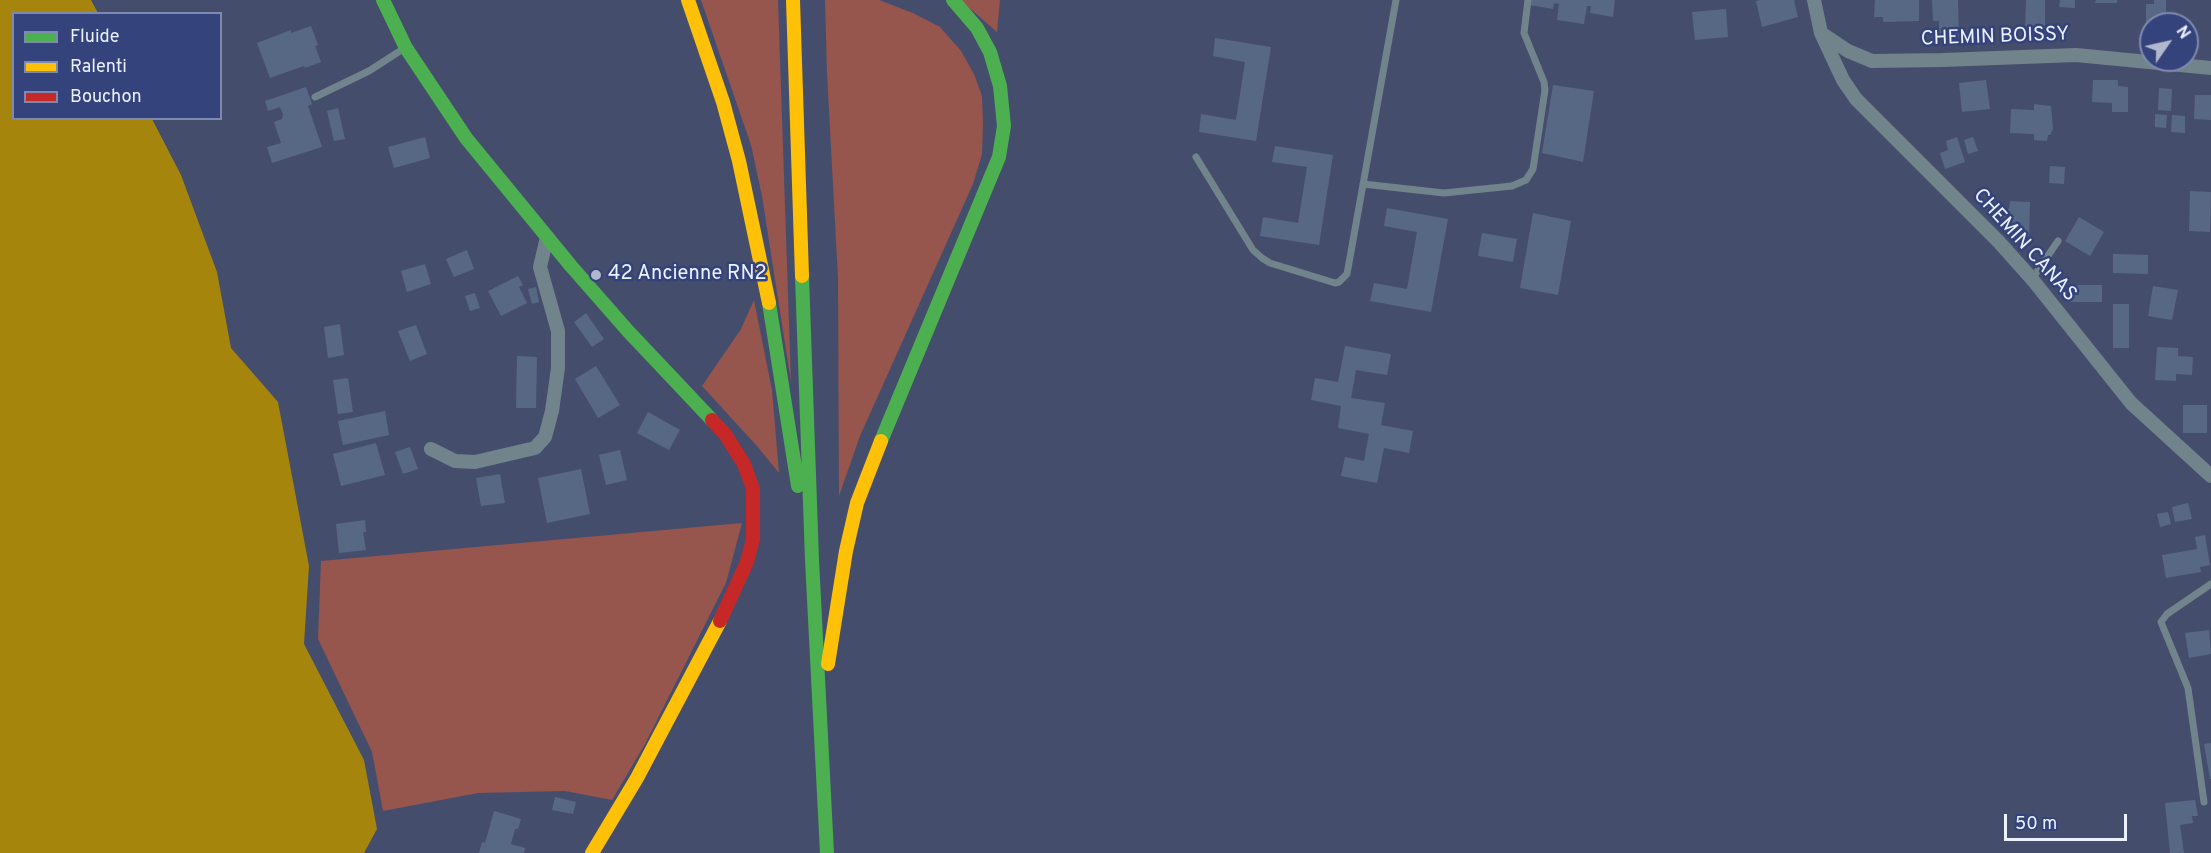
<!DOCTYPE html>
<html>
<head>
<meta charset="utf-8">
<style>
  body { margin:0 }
  #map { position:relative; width:2211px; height:853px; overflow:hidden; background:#454d6c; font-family:Overpass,sans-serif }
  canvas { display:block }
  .legend { position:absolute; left:12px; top:12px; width:210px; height:108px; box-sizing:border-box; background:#35437c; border:2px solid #7e89b0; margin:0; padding:8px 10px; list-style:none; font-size:18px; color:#ecf1ff }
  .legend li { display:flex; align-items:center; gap:12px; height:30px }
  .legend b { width:30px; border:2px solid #7e89b0 }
  .north { position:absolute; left:2139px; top:12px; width:60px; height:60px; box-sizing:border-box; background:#35437c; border:2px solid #7e89b0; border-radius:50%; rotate:56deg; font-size:16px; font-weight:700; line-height:24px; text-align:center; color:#ecf1ff }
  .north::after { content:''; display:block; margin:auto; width:21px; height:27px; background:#b2b8cc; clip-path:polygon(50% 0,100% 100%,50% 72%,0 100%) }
  .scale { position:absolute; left:2004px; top:814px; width:123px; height:27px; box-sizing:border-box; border:3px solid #ecf1ff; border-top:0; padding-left:8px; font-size:18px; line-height:21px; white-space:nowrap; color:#ecf1ff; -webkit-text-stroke:4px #35437c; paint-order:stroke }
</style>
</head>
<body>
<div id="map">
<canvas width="2211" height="853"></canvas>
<ul class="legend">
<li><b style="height:8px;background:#4caf50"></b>Fluide</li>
<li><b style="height:8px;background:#ffc107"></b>Ralenti</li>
<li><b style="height:8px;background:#c62828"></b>Bouchon</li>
</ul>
<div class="north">N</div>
<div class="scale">50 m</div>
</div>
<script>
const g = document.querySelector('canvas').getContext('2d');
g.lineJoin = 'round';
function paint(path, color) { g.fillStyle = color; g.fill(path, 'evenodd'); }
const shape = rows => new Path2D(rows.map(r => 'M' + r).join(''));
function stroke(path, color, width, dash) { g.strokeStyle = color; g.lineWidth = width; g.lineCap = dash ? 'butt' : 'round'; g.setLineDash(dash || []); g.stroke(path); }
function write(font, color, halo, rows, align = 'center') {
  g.font = font + ' Overpass,sans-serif'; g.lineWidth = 5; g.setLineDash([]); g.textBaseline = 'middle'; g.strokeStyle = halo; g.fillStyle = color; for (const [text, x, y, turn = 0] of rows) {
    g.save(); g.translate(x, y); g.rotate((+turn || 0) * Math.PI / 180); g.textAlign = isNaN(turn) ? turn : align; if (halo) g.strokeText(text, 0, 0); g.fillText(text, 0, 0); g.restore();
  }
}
const green = shape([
  [701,0,778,0,791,382,762,196,751,145],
  [825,0,879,0,913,13,940,27,961,51,974,74,982,96,983,124,982,154,973,184,860,436,839,496,838,278,827,73],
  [961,0,1000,0,997,32,967,6],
  [754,300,772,390,779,473,757,446,702,386,741,329],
  [742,523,726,583,645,744,612,800,565,791,478,793,383,811,372,752,318,639,321,561]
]);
const water = shape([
  [0,0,91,0,98,13,14,14,14,118,152,119,181,175,217,272,231,348,278,402,309,566,304,644,364,760,377,829,364,853,0,853]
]);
const building = shape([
  [1529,0,1615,0,1613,17,1590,13,1591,6,1587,6,1584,24,1557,20,1559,4,1554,3,1553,9,1529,5],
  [1760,0,1794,0,1798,17,1762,27,1756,1],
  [1875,0,1919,0,1919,21,1883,22,1883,17,1874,17],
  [1932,0,1958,0,1959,37,1939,38,1939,21,1933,21],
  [2026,0,2045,0,2045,30,2025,30],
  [2060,0,2075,0,2075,8,2059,7],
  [2096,0,2117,0,2117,3,2095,3],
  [2154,0,2166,0,2166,24,2151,24,2151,27,2146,27,2146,4,2154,4],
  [1726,9,1728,37,1695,40,1692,12],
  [311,26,318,45,315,46,321,62,305,68,304,66,270,78,257,43,291,30,291,33],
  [1215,38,1271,47,1256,141,1199,132,1201,114,1236,120,1245,62,1213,56],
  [1986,80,1990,109,1962,112,1959,83],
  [2093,80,2118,80,2118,86,2128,87,2128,112,2112,112,2112,103,2092,102],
  [1553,85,1594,91,1583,162,1542,153],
  [306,87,312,104,308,106,322,147,272,163,267,147,281,143,274,122,282,119,283,114,280,107,268,111,265,101],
  [2159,88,2172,89,2171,111,2158,110],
  [2195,95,2211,95,2211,120,2194,119],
  [2034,104,2051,106,2053,129,2050,135,2048,135,2047,141,2034,140,2034,134,2010,133,2011,109,2034,110],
  [338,108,345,139,334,141,327,111],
  [2155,114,2167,115,2166,128,2155,127],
  [2172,115,2185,116,2185,133,2171,132],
  [425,137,430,158,394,168,388,147],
  [1957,137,1965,162,1945,169,1940,153,1948,150,1946,141],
  [1973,137,1978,151,1968,154,1964,140],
  [1275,146,1333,155,1319,245,1260,236,1263,217,1298,223,1307,167,1272,162],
  [2050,166,2065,167,2064,184,2049,183],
  [2190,191,2211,192,2210,232,2189,231],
  [2010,201,2030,202,2029,236,2009,235,2009,228,2003,227,2004,209,2009,209],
  [1387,208,1448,219,1431,312,1370,301,1374,283,1407,289,1417,232,1384,226],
  [1533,213,1571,221,1558,295,1520,288],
  [2079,217,2104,232,2090,256,2065,241],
  [1482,233,1517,239,1513,262,1478,256],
  [467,250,474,269,454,277,446,259],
  [2113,254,2148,255,2148,274,2113,273],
  [425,264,431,284,407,292,401,271],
  [518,276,523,285,519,287,527,303,501,316,488,291],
  [2068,285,2102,285,2102,302,2068,302],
  [2153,286,2178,290,2172,320,2148,316],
  [536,287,539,302,532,304,528,289],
  [475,293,480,308,470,311,465,296],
  [2113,304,2129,304,2129,348,2113,348],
  [586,313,604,339,592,347,574,322],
  [340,324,344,355,328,358,324,327],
  [416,325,427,354,410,361,398,331],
  [1345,346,1391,354,1387,375,1356,370,1351,398,1385,403,1381,425,1413,431,1409,453,1384,448,1377,483,1341,476,1345,457,1364,461,1369,434,1338,428,1341,406,1311,400,1315,378,1338,382],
  [2157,347,2178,348,2178,356,2193,357,2192,375,2176,374,2176,381,2155,380],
  [517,356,537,357,536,408,516,408],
  [596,366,620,405,598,418,575,379],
  [348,378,353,412,338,414,333,380],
  [2183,405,2207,405,2207,433,2183,433],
  [385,411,389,435,343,445,338,421],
  [648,412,680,430,669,450,637,433],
  [376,443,385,475,341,486,333,454],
  [410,447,418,469,403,474,395,452],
  [620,450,627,480,606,485,599,455],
  [581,469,590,514,547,523,538,478],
  [500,474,505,503,481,506,476,478],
  [2188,503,2192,519,2175,522,2172,507],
  [2168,512,2171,524,2160,527,2157,514],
  [365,520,366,532,363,532,366,550,339,553,336,524],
  [2205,535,2210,565,2200,567,2201,572,2166,578,2162,555,2197,549,2195,537],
  [2209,630,2211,654,2189,658,2185,633],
  [2211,743,2211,779,2210,779,2204,744],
  [555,797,576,802,573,814,552,810],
  [2195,800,2198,816,2192,816,2193,823,2180,825,2184,853,2170,853,2165,803],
  [494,811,521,819,518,829,515,829,511,844,525,848,524,853,479,853,482,842,485,843]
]);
const lane = shape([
  [315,97,369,71,403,49],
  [1196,157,1253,250,1262,258,1270,263,1335,283,1339,282,1347,274,1396,0],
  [1363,184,1444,193,1512,186,1526,180,1533,169,1545,90,1544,82,1524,33,1528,0],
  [2032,279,2058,241],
  [2204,802,2188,688,2161,622,2167,614,2211,584]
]);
const street = shape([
  [1814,0,1821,33,1848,51,1872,61,1943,60,2076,55,2211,68],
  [1821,33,1843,80,1856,99,1999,242,2032,279,2131,403,2211,476],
  [431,449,455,461,475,462,535,448,545,437,552,411,558,368,558,331,540,267,547,237]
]);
const fast = shape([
  [383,0,406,48,466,138,571,266,628,331,712,420],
  [802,276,812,560,827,853],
  [769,303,798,486],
  [881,441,999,157,1004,126,1000,86,990,52,977,28,953,0]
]);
const slow = shape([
  [688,0,723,102,739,161,769,303],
  [793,0,802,276],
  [828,664,846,551,857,503,881,441],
  [592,853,637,778,720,621]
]);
const jam = shape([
  [712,420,725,434,744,464,753,489,753,539,747,562,720,621]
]);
const markers = [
  [596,275,6,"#b2b8cc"]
];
const streetNames = [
  ["CHEMIN BOISSY",1995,38,-2],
  ["CHEMIN CANAS",2024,246,48]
];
const poiNames = [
  ["42 Ancienne RN2",608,275]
];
paint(green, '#96554d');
paint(water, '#a5850b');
paint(building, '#576885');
stroke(lane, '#71838b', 7);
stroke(street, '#71838b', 14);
stroke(fast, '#4caf50', 14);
stroke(slow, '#ffc107', 14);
stroke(jam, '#c62828', 14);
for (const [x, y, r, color] of markers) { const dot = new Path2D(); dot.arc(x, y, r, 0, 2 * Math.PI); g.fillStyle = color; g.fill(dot); stroke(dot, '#35437c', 2); }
write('20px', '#ecf1ff', '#35437c', streetNames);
write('20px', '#ecf1ff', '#35437c', poiNames, 'left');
</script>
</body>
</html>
